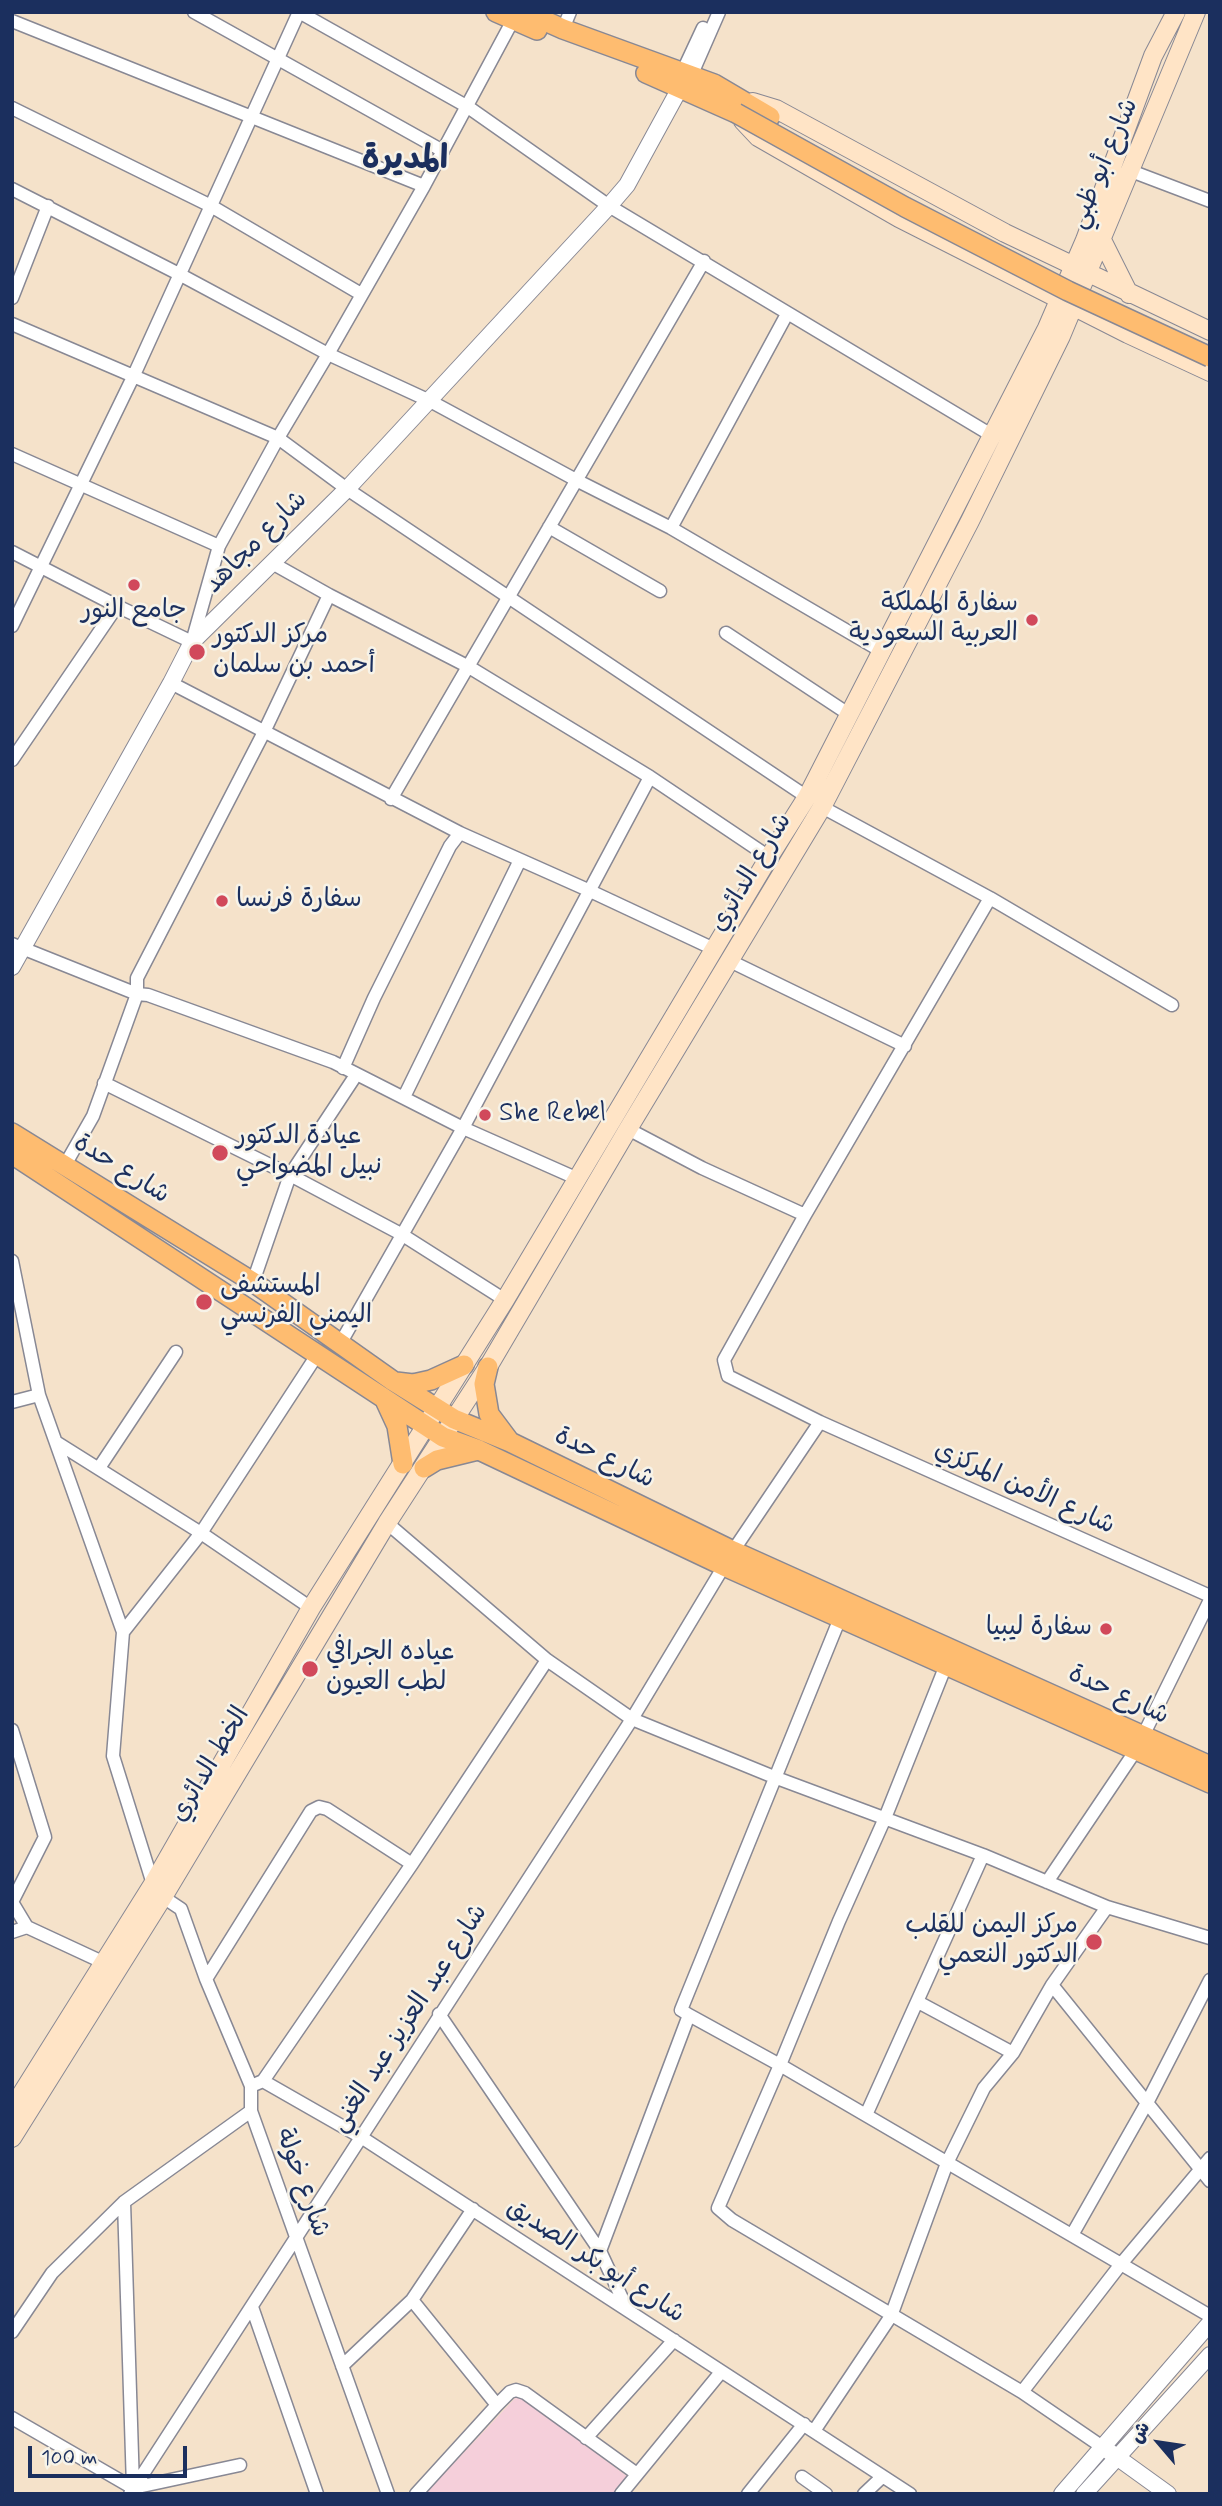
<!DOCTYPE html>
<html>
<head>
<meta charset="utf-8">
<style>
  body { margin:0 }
  #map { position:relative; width:1222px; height:2506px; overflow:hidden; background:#f5e2ca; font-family:Mynerve,"Playpen Sans Arabic",sans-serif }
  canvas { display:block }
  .frame { position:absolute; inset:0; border:14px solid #1b2f5e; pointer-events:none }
  .north { position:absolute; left:1124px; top:2408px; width:70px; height:70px; -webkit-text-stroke:5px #f7f3e8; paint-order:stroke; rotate:299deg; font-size:19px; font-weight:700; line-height:28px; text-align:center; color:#1b2f5e }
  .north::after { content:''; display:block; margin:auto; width:24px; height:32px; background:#1b2f5e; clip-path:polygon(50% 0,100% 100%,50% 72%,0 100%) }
  .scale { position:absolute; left:28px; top:2446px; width:159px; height:32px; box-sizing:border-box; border:4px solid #1b2f5e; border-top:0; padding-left:9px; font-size:21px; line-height:24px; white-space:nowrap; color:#1b2f5e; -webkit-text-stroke:5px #f7f3e8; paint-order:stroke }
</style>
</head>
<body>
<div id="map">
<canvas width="1222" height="2506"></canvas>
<div class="frame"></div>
<div class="north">ش</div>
<div class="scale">100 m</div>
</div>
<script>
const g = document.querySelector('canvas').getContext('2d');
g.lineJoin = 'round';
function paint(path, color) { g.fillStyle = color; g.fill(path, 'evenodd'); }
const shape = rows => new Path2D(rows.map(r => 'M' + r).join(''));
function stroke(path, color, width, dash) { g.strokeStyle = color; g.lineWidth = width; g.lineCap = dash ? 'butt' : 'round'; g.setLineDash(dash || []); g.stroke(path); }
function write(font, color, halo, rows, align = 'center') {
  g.font = font + ' Mynerve,"Playpen Sans Arabic",sans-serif'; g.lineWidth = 5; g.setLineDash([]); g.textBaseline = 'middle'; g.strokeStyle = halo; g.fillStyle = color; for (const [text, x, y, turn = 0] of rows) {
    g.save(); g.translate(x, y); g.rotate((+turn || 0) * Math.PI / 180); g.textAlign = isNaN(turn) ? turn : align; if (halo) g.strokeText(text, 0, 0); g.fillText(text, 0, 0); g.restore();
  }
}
const built = shape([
  [518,2395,628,2477,615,2494,425,2494]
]);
const minor = shape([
  [194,12,443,151],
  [299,12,468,107,609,206,993,436],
  [12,21,424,186],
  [563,29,570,12],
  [682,73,703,28],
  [691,76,719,12],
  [12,108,211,206,361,294],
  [1131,171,1210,201],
  [12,189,179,274,328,354,430,401,578,481,671,528,883,652],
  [12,298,48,206],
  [12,324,278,438,347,489,807,797],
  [12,454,219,546],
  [549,527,660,591],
  [671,528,787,314],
  [12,552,117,606,192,642,219,546,278,438,328,354,424,186,513,20],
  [272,563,329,595,469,667,650,777,769,857],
  [12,626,134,375,299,12],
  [726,633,850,715],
  [171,683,460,833,588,890,714,949],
  [12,760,117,606],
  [391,799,704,261],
  [822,807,990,898,1172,1005],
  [990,898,805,1215,724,1360,728,1376,820,1422,1210,1596],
  [12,944,137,994,148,995,333,1062,463,1128,578,1179],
  [730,961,905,1046],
  [343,1068,374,998,450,846,460,833],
  [104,1083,290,1175,401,1234,505,1300],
  [404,1097,520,860],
  [628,1129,702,1168,805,1215],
  [65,1165,93,1116,137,994,137,978,264,732,329,595],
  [12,1261,39,1395,123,1632,113,1756,153,1884],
  [253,1282,290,1175,356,1075],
  [340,1344,463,1128,650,777],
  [12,1402,39,1395],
  [56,1442,201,1533,311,1608],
  [99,1468,176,1352],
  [387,1523,547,1660,632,1719,774,1777,983,1855,1107,1907,1210,1938],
  [123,1632,201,1533,317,1355],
  [946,1665,885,1818,839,1921,780,2065,718,2208,732,2220,1022,2392,1101,2446],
  [12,1730,45,1837,12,1902,27,1927],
  [1047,1882,1136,1750,1210,1600],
  [163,1897,181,1909,206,1979,251,2086,251,2111,388,2494],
  [12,1932,27,1927,111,1966],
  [206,1979,311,1811,319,1807,327,1809,412,1864],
  [1052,1985,1210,2181],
  [918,2002,1013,2053],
  [439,2014,600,2251,627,2309],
  [689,2015,780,2065,1210,2316],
  [263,2081,412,1864,547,1660],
  [251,2086,263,2081,361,2137,910,2494],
  [866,2115,983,1855],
  [124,2202,133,2487],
  [1072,2235,1148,2101,1210,1980],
  [600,2251,689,2015,681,2010,840,1618],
  [412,2300,497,2405],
  [252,2307,317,2494],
  [12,2332,52,2273,124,2202,251,2111],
  [342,2366,412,2300,473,2209],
  [1022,2392,1121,2264,1210,2158],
  [12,2418,133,2488,240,2465],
  [814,2431,891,2316,947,2163,984,2088,1013,2053,1052,1985,1107,1907],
  [586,2438,674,2340],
  [802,2477,826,2494],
  [130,2494,632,1719,733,1551,820,1422],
  [416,2494,497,2405,510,2392,516,2390,525,2393,637,2474],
  [621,2494,721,2372],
  [748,2494,804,2424],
  [864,2494,882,2477]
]);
const tertiary = shape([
  [12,967,171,683,192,642,347,489,609,206,627,185,680,88],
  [1107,2450,1168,2494],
  [1062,2494,1210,2323],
  [1084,2494,1210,2355]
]);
const secondary = shape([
  [753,102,776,109,1005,233,1210,331],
  [743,121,758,137,899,218,1128,334,1210,372],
  [1102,240,1129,294],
  [12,2109,153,1884,311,1608,505,1300,769,857,807,797,1047,328,1085,240,1153,56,1176,12],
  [12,2138,163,1897,387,1523,488,1367,628,1129,822,807,970,521,1061,336,1196,12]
]);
const primary = shape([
  [496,12,537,30],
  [525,12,563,29,714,84,770,117],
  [646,73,736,113],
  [12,1133,253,1282,393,1381,454,1419,510,1442,733,1551,1210,1766],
  [12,1154,443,1437,479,1450,724,1566,1210,1783],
  [488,1367,484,1384,489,1414,510,1442],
  [396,1382,413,1384,431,1380,464,1365],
  [385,1400,397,1426,403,1464],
  [424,1468,437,1460,478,1450]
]);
const primaryBridge = shape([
  [736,113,905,207,1068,291,1210,357]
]);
const markers = [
  [134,585,7,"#d1495b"],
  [1032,620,7,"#d1495b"],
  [197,652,9,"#d1495b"],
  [222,901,7,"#d1495b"],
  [485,1115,7,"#d1495b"],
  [220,1153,9,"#d1495b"],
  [204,1302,9,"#d1495b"],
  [1106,1629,7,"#d1495b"],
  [310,1669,9,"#d1495b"],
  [1094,1942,9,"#d1495b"]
];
const streetNames = [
  ["شارع أبو ظبي",1105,164,-67],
  ["شارع مجاهد",257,543,-45],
  ["شارع الدائري",752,873,-59],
  ["شارع حدة",121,1170,32],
  ["شارع حدة",604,1459,26],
  ["شارع الأمن المركزي",1024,1489,24],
  ["شارع حدة",1118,1696,25],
  ["الخط الدائري",211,1765,-59],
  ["شارع عبد العزيز عبد الغني",410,2019,-57],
  ["شارع خولة",301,2183,70],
  ["شارع أبو بكر الصديق",595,2262,33]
];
const poiNames = [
  ["سفارة المملكة",1018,605,"right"],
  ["العربية السعودية",1018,635,"right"],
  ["جامع النور",134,612,"center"],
  ["مركز الدكتور",213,637],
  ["أحمد بن سلمان",213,667],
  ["سفارة فرنسا",236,901],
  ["She Rebel",499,1115],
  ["عيادة الدكتور",236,1138],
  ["نبيل المضواحي",236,1168],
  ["المستشفى",220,1287],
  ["اليمني الفرنسي",220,1317],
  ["سفارة ليبيا",1092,1629,"right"],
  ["عياده الجرافي",326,1654],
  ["لطب العيون",326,1684],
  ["مركز اليمن للقلب",1078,1927,"right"],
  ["الدكتور النعمي",1078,1957,"right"]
];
const districtNames = [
  ["المديرة",405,161]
];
paint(built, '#f5cfda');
stroke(minor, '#888894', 15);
stroke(tertiary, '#888894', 18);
stroke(secondary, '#888894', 20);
stroke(primary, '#888894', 22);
stroke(minor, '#fff', 12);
stroke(tertiary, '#fff', 16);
stroke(secondary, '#ffe4c6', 18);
stroke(primary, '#febc70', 19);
stroke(primaryBridge, '#888894', 22, []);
stroke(primaryBridge, '#febc70', 19);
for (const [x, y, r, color] of markers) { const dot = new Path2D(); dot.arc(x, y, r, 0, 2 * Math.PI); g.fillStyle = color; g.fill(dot); stroke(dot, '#f7f3e8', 2.5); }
write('26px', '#1b2f5e', '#f7f3e8', streetNames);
write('26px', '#1b2f5e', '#f7f3e8', poiNames, 'left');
write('bold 33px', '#1b2f5e', '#f7f3e8', districtNames);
</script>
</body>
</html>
